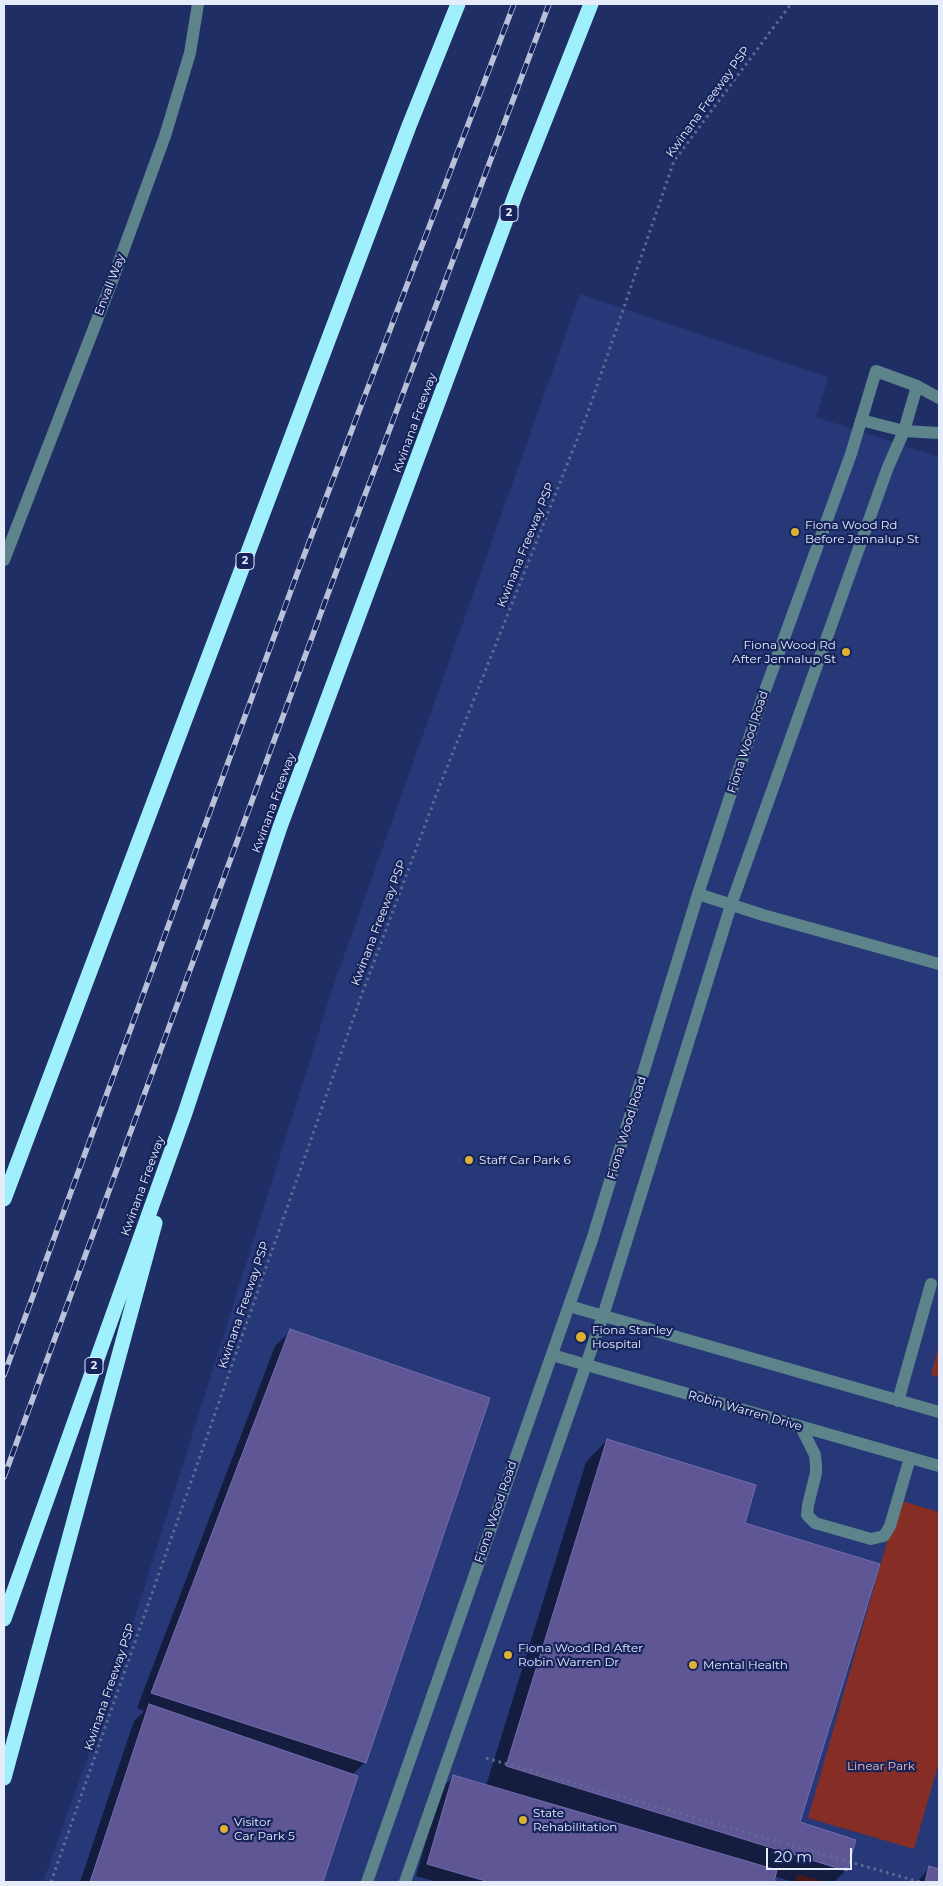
<!DOCTYPE html>
<html>
<head>
<meta charset="utf-8">
<style>
  body { margin:0 }
  #map { position:relative; width:943px; height:1886px; overflow:hidden; background:#1f2f66; font-family:Montserrat,sans-serif }
  canvas { display:block }
  .frame { position:absolute; inset:0; border:5px solid #e6ecfa; pointer-events:none }
  .scale { position:absolute; left:766px; top:1848px; width:86px; height:22px; box-sizing:border-box; border:2px solid #e6ecfa; border-top:0; padding-left:6px; font-size:15px; line-height:18px; white-space:nowrap; color:#e6ecfa; -webkit-text-stroke:4px #16245b; paint-order:stroke }
</style>
</head>
<body>
<div id="map">
<canvas width="943" height="1886"></canvas>
<div class="frame"></div>
<div class="scale">20 m</div>
</div>
<script>
const g = document.querySelector('canvas').getContext('2d');
g.lineJoin = 'round';
function paint(path, color) { g.fillStyle = color; g.fill(path, 'evenodd'); }
const shape = rows => new Path2D(rows.map(r => 'M' + r).join(''));
function stroke(path, color, width, dash) { g.strokeStyle = color; g.lineWidth = width; g.lineCap = dash ? 'butt' : 'round'; g.setLineDash(dash || []); g.stroke(path); }
function write(font, color, halo, rows, align = 'center') {
  g.font = font + ' Montserrat,sans-serif'; g.lineWidth = 4.5; g.setLineDash([]); g.textBaseline = 'middle'; g.strokeStyle = halo; g.fillStyle = color; for (const [text, x, y, turn = 0] of rows) {
    g.save(); g.translate(x, y); g.rotate((+turn || 0) * Math.PI / 180); g.textAlign = isNaN(turn) ? turn : align; if (halo) g.strokeText(text, 0, 0); g.fillText(text, 0, 0); g.restore();
  }
}
const built = shape([
  [580,294,828,377,816,417,939,457,939,1882,43,1882,113,1687,333,987]
]);
const green = shape([
  [939,1345,939,1377,931,1375],
  [899,1500,939,1512,939,1762,914,1849,808,1818],
  [798,1874,825,1882,795,1882]
]);
const shadow = shape([
  [291,1331,365,1762,352,1775,357,1777,321,1882,80,1882,134,1721,144,1711,137,1708,275,1346],
  [607,1440,743,1523,799,1823,846,1870,834,1882,793,1882,774,1876,772,1882,437,1882,416,1876,441,1789,454,1776,486,1786,586,1462],
  [930,1867,939,1870,939,1882,917,1882]
]);
const building = shape([
  [290,1329,490,1398,366,1763,151,1693,290,1329],
  [607,1439,756,1485,745,1523,880,1564,800,1822,856,1840,847,1871,506,1766,607,1439],
  [149,1704,358,1776,323,1882,90,1882,149,1704],
  [453,1775,777,1870,774,1882,489,1882,427,1864,453,1775],
  [929,1866,939,1869,939,1882,925,1882,929,1866]
]);
const path = shape([
  [486,1758,920,1882],
  [51,1882,359,1002,440,785,588,412,674,161,791,4]
]);
const minor = shape([
  [861,420,904,431,939,433],
  [4,560,111,284,165,136,190,53,198,4],
  [698,894,763,915,939,964],
  [569,1306,939,1412],
  [552,1355,939,1466],
  [898,1401,931,1284],
  [801,1427,815,1455,816,1465,816,1473,808,1505,807,1515,815,1523,871,1539,884,1536,890,1526,910,1458],
  [367,1882,592,1240,698,894,763,696,851,454,876,371,917,386,939,398],
  [405,1882,603,1316,731,905,888,467,904,431,917,386]
]);
const highway = shape([
  [4,1199,409,126,458,4],
  [4,1619,185,1113,280,827,516,193,591,4],
  [4,1778,155,1223]
]);
const rail = shape([
  [4,1375,297,574,514,4],
  [4,1477,326,599,549,4]
]);
const markers = [
  [795,532,5,"#ddb133"],
  [846,652,5,"#ddb133"],
  [469,1160,5,"#ddb133"],
  [581,1337,6,"#ddb133"],
  [508,1655,5,"#ddb133"],
  [693,1665,5,"#ddb133"],
  [523,1820,5,"#ddb133"],
  [224,1829,5,"#ddb133"]
];
const shields = [
  [509,213,18],
  [245,561,18],
  [94,1366,18]
];
const shieldNames = [
  ["2",509,213],
  ["2",245,561],
  ["2",94,1366]
];
const streetNames = [
  ["Kwinana Freeway PSP",708,102,-54],
  ["Envall Way",110,285,-69],
  ["Kwinana Freeway",415,423,-70],
  ["Kwinana Freeway PSP",526,545,-68],
  ["Fiona Wood Road",748,742,-72],
  ["Kwinana Freeway",274,803,-70],
  ["Kwinana Freeway PSP",379,923,-69],
  ["Fiona Wood Road",627,1128,-73],
  ["Kwinana Freeway",143,1186,-70],
  ["Kwinana Freeway PSP",244,1305,-71],
  ["Robin Warren Drive",745,1411,16],
  ["Fiona Wood Road",496,1512,-71],
  ["Kwinana Freeway PSP",110,1687,-71]
];
const poiNames = [
  ["Fiona Wood Rd",805,525],
  ["Before Jennalup St",805,539],
  ["Fiona Wood Rd",836,645,"right"],
  ["After Jennalup St",836,659,"right"],
  ["Staff Car Park 6",479,1160],
  ["Fiona Stanley",592,1330],
  ["Hospital",592,1344],
  ["Fiona Wood Rd After",518,1648],
  ["Robin Warren Dr",518,1662],
  ["Mental Health",703,1665],
  ["State",533,1813],
  ["Rehabilitation",533,1827],
  ["Visitor",234,1822],
  ["Car Park 5",234,1836]
];
const parkNames = [
  ["Linear Park",881,1766]
];
paint(built, '#263877');
paint(green, '#862d26');
paint(shadow, '#0007');
paint(building, '#5f5696');
stroke(building, '#746cae', 1);
stroke(path, '#5d6a94', 3, [2.5, 4]);
stroke(minor, '#5c848a', 12);
stroke(highway, '#9feffc', 15);
stroke(rail, '#b9c1d8', 5.5);
stroke(rail, '#16245b', 4, [11]);
for (const [x, y, r, color] of markers) { const dot = new Path2D(); dot.arc(x, y, r, 0, 2 * Math.PI); g.fillStyle = color; g.fill(dot); stroke(dot, '#16245b', 2); }
for (const [x, y, w] of shields) { const box = new Path2D(); box.roundRect(x - w / 2, y - 8.5, w, 17, 4); g.fillStyle = '#16245b'; g.fill(box); stroke(box, '#e6ecfa', 1); }
write('bold 11px', '#e6ecfa', null, shieldNames);
write('12px', '#e6ecfa', '#16245b', streetNames);
write('12px', '#e6ecfa', '#16245b', poiNames, 'left');
write('12px', '#fabcb3', '#16245b', parkNames);
</script>
</body>
</html>
